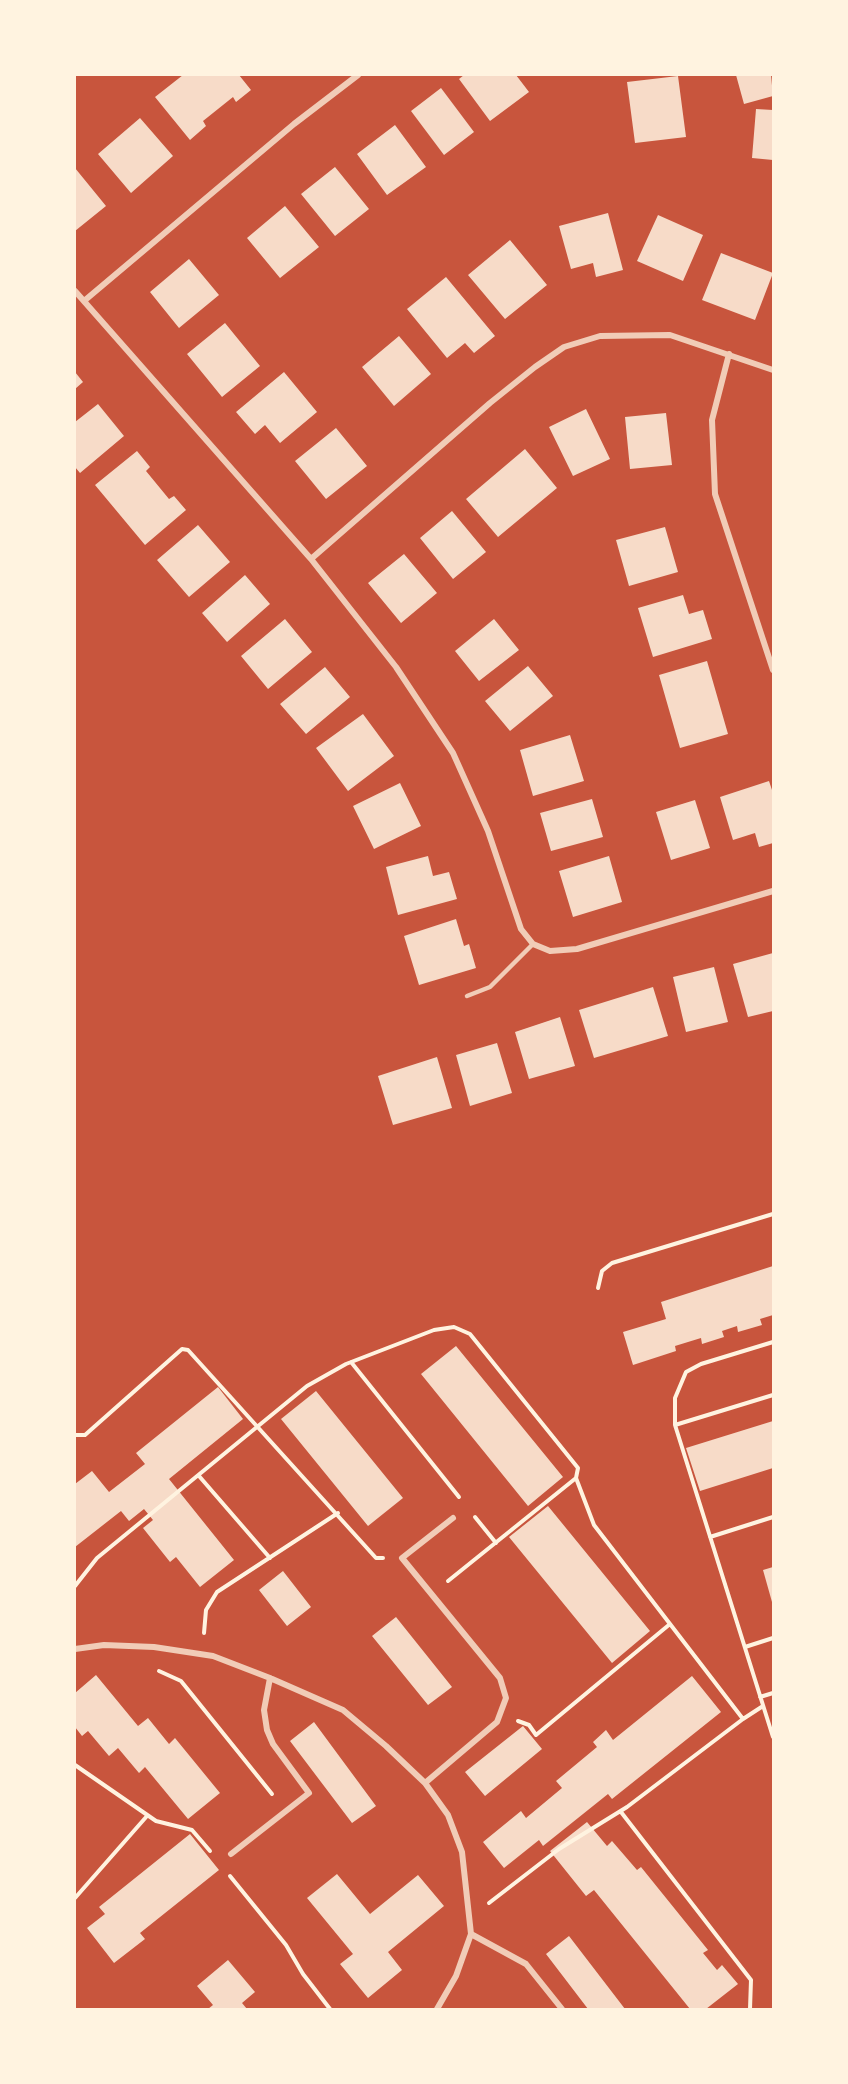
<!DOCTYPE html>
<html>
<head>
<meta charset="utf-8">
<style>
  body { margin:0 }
  #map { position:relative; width:848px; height:2084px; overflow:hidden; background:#c8553d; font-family:"Asap Condensed",sans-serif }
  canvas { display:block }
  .frame { position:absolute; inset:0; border:76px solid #fff3e0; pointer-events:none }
</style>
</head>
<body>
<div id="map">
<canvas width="848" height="2084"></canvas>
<div class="frame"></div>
</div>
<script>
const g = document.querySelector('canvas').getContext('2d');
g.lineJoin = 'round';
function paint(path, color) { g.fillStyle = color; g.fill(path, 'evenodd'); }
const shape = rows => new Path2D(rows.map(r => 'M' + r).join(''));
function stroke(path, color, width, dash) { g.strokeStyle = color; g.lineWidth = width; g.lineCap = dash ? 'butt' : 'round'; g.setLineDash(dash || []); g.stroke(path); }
const building = shape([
  [183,75,239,75,251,90,236,102,233,97,203,121,206,126,190,140,155,97],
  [464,75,516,75,529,92,490,121,459,79],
  [736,75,771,75,773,96,744,104],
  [678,76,686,137,635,143,627,82],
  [441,88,474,132,444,155,411,111],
  [756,109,773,110,773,160,752,158],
  [140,118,173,156,131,193,98,154],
  [395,125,426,167,387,195,357,154],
  [335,167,369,209,335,236,301,194],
  [75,168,106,206,75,231],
  [285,206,319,247,280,278,247,238],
  [608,213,623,270,596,277,593,263,571,269,559,226],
  [658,215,703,235,683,281,637,261],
  [510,240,547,285,505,319,468,275],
  [721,253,773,273,755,320,702,300],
  [189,259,219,295,179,328,150,292],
  [446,277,495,336,474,353,465,343,447,358,407,309],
  [225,323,260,366,222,397,187,354],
  [399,336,431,374,394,406,362,367],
  [75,372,83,382,75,389],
  [284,372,317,412,280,443,265,425,255,434,236,412],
  [98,404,124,436,80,473,75,467,75,422],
  [586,409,610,459,573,476,549,427],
  [666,413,672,465,630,469,625,417],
  [336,428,367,466,326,499,295,461],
  [525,449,557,488,498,537,466,499],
  [137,451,150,467,146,471,169,499,174,496,186,510,145,545,95,485],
  [452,511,486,552,453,579,420,538],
  [198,525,230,562,189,597,157,560],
  [665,527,678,572,629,586,616,540],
  [404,554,437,593,401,623,368,583],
  [245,575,270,604,227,642,202,613],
  [683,595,689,614,703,610,712,639,653,657,638,608],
  [285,619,312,652,268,689,241,656],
  [494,619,519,650,479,681,455,651],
  [707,661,728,734,680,748,659,675],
  [528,666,553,696,510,731,485,701],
  [325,667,350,697,306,734,280,704],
  [363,714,394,756,348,791,316,748],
  [570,735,584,781,533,796,520,750],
  [769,781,773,793,773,843,759,847,755,833,733,840,720,797],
  [400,783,421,826,374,849,353,806],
  [592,799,603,837,551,851,540,813],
  [695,800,710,848,671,860,656,812],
  [428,856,433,876,449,872,457,899,398,915,386,867],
  [609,856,622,902,573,917,559,871],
  [456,919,464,946,469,944,476,968,419,985,404,936],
  [773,953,773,1011,748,1017,733,964],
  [714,967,728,1022,686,1032,673,977],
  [653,987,668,1036,594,1058,579,1010],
  [560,1017,575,1066,529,1079,515,1032],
  [497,1043,512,1093,470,1106,456,1055],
  [437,1057,452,1108,393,1125,378,1076],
  [773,1266,773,1315,760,1319,762,1325,738,1332,737,1326,722,1331,724,1337,702,1344,701,1338,675,1346,676,1351,633,1365,623,1332,666,1319,661,1302],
  [456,1346,563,1477,528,1506,421,1374],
  [218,1387,243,1419,169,1479,234,1560,200,1587,176,1557,170,1562,143,1528,153,1520,144,1509,129,1521,121,1511,75,1547,75,1484,92,1471,109,1492,145,1464,136,1453],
  [316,1391,403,1498,368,1526,281,1419],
  [773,1421,773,1468,700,1491,686,1448],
  [548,1506,650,1631,612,1663,509,1537],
  [773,1567,773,1602,772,1602,763,1570],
  [283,1571,311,1607,287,1626,259,1590],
  [396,1617,452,1687,428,1705,372,1636],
  [96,1675,138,1726,148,1718,169,1744,175,1738,220,1793,188,1819,145,1767,139,1773,118,1748,109,1756,88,1731,82,1736,75,1727,75,1693],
  [692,1676,721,1712,612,1799,608,1794,543,1846,539,1840,504,1868,483,1842,521,1811,526,1818,562,1788,556,1781,597,1747,593,1742,606,1730,613,1740],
  [314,1722,376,1806,352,1823,290,1741],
  [523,1726,542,1749,485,1796,465,1772],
  [587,1822,607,1846,612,1841,637,1870,641,1867,708,1950,703,1953,717,1970,722,1965,738,1984,706,2009,690,2009,594,1890,586,1896,550,1851],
  [190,1834,219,1870,140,1933,145,1939,114,1963,87,1928,105,1914,99,1907],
  [337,1874,370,1914,418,1875,444,1906,388,1952,402,1970,368,1998,340,1964,353,1954,307,1898],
  [569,1936,625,2009,588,2009,546,1954],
  [228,1960,255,1992,242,2003,247,2009,208,2009,213,2005,197,1986]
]);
const path = shape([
  [598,1288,602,1271,612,1263,773,1214],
  [351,1362,459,1497],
  [773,1395,675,1425,773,1737],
  [675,1425,675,1398,686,1372,701,1364,773,1342],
  [75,1435,85,1435,182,1349,188,1350,376,1558,383,1558],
  [199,1476,270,1558],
  [475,1517,496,1543],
  [710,1537,773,1517],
  [75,1586,97,1558,307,1386,346,1364,434,1330,454,1327,470,1334,578,1468,576,1478,448,1581],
  [204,1633,206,1610,217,1592,338,1513],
  [745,1647,773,1638],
  [159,1671,181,1681,272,1794],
  [760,1697,773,1693],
  [743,1719,763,1706],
  [518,1721,529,1725,536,1735,670,1624],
  [75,1765,156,1821,192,1830,210,1851],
  [621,1812,751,1980,750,2009],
  [230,1876,286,1945,303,1974,330,2009],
  [75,1898,147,1816],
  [489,1903,559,1849,627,1807,743,1719,594,1525,576,1478]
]);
const service = shape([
  [467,996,490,987,533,944]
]);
const minor = shape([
  [75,291,311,559,396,667,453,753,488,831,521,929,533,944,550,951,577,949,773,891],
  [84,301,294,124,358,75],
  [729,354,712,420,715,494,773,670],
  [311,559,490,403,535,367,564,347,600,336,670,335,773,370],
  [75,1649,104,1645,154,1647,213,1656,270,1678,343,1710,386,1746,425,1783,448,1815,462,1852,471,1934,456,1976,437,2009],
  [425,1783,497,1722,506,1698,500,1678,402,1558,453,1518],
  [231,1854,309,1793,273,1744,267,1730,264,1710,270,1678],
  [471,1934,526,1964,562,2009]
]);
paint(building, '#f7dbc8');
stroke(path, '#fff3e0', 4);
stroke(service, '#f1ccb7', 4.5);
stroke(minor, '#f1ccb7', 6);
</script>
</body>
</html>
